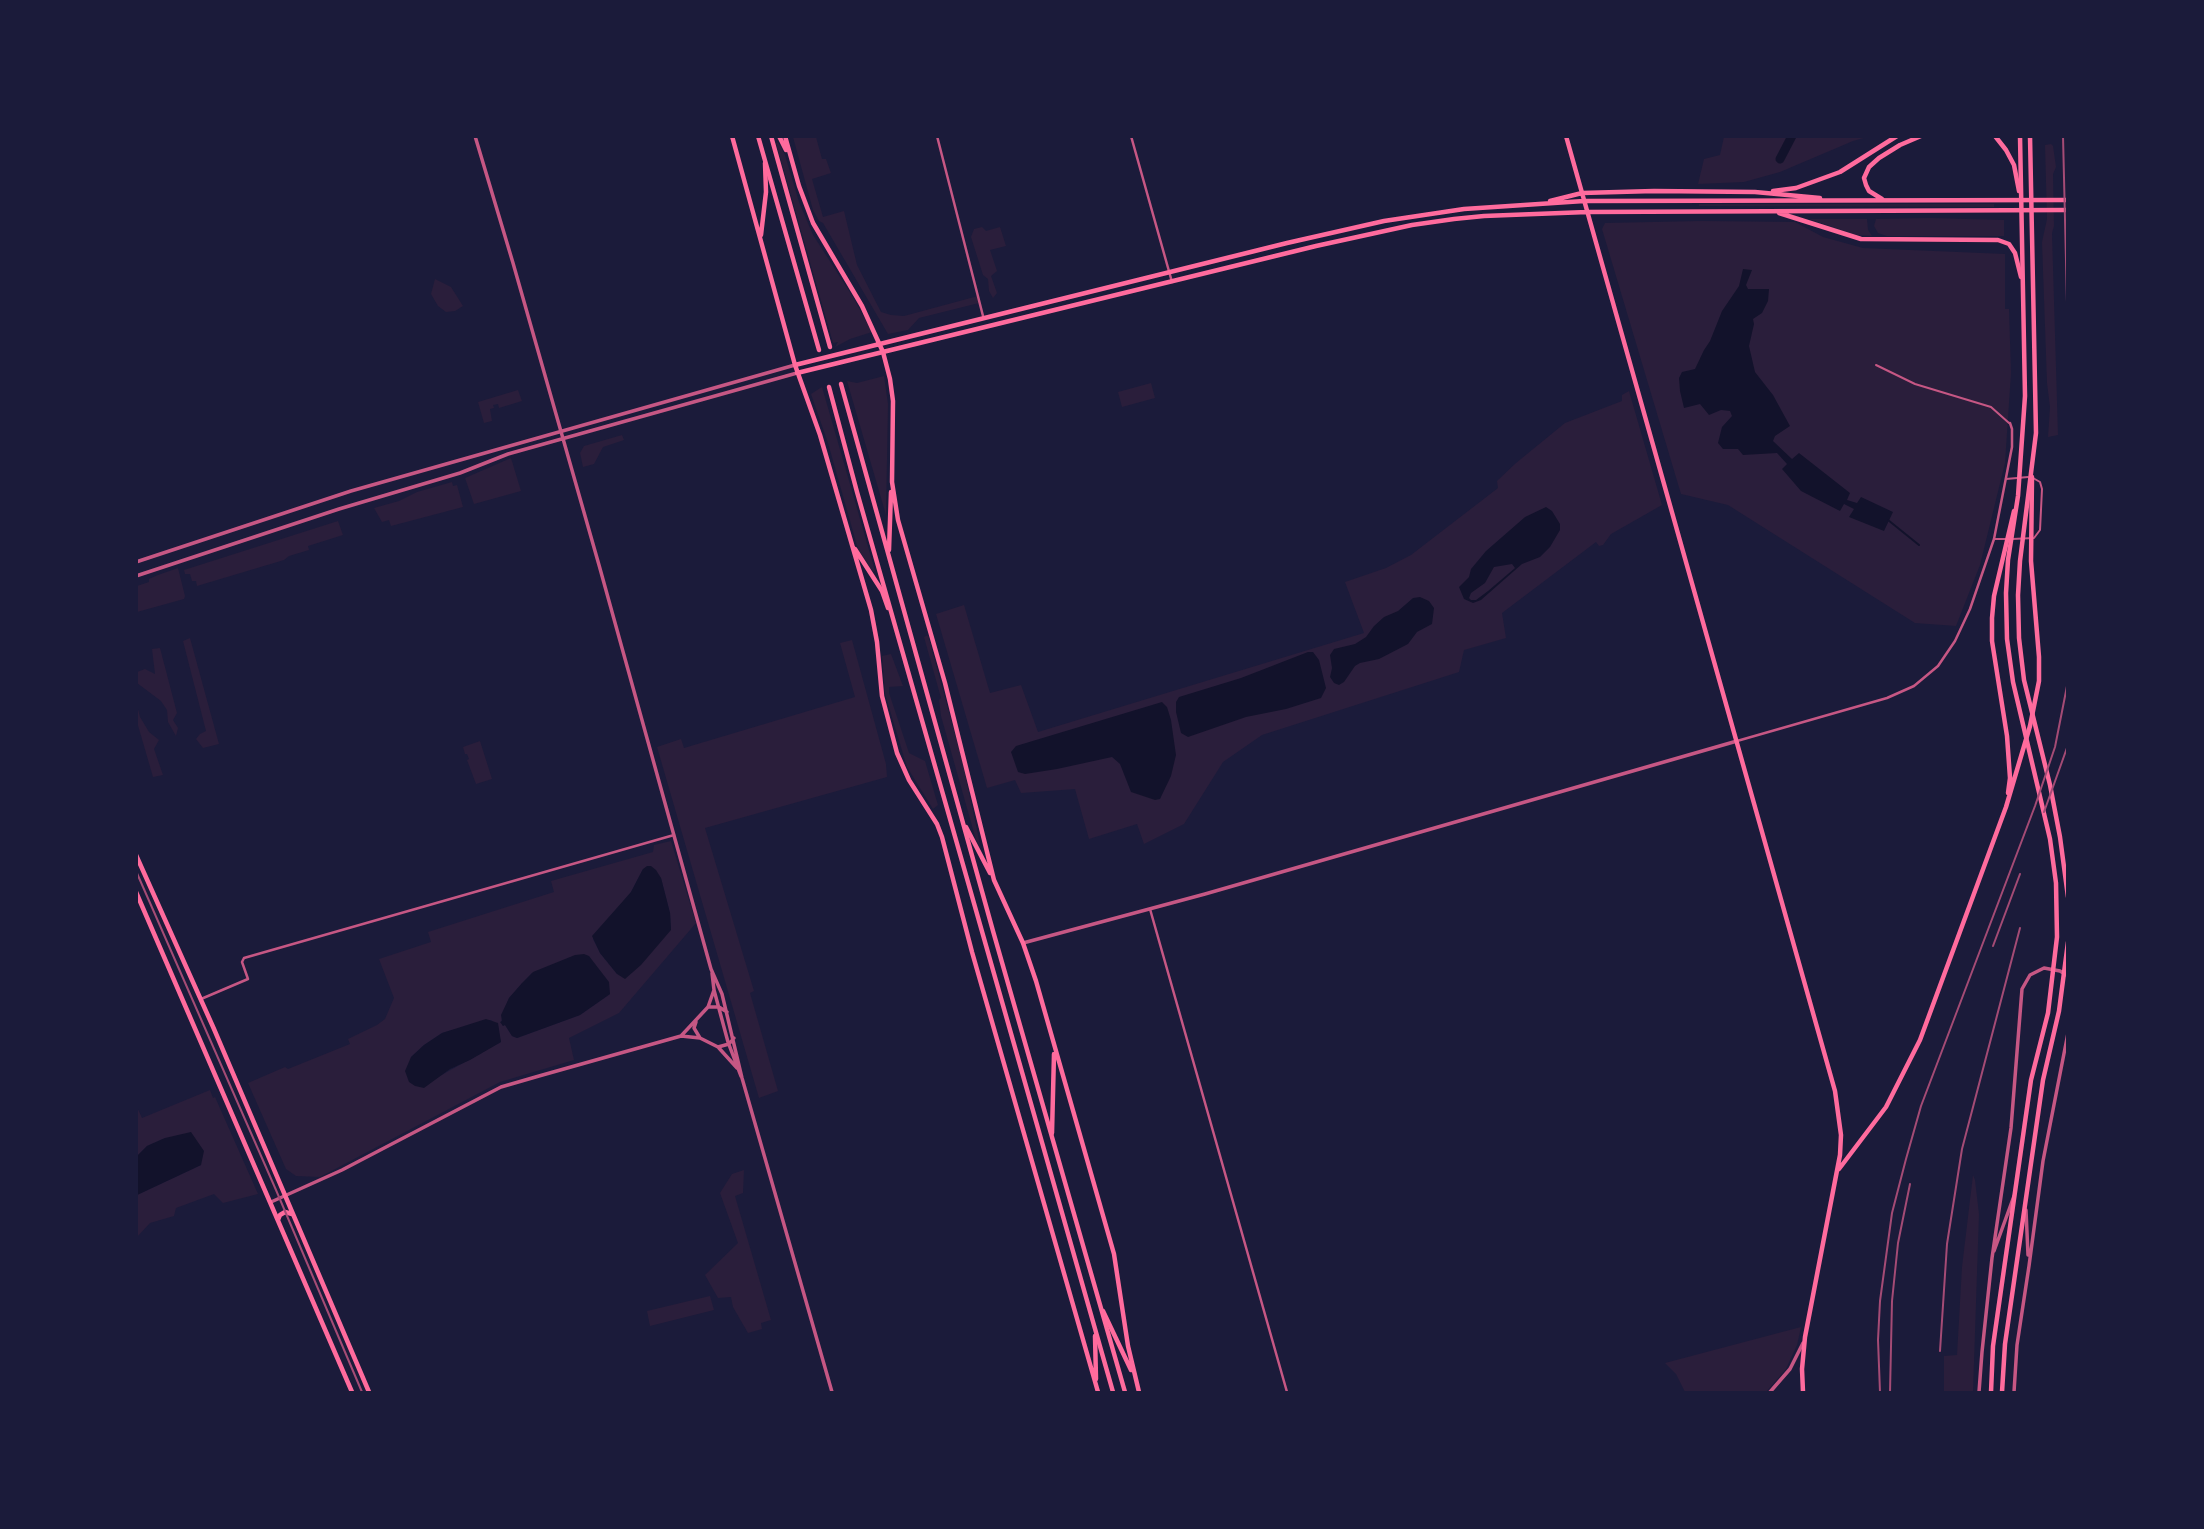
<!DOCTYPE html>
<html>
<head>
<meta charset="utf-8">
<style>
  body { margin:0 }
  #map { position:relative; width:2204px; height:1529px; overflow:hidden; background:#1b1b3a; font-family:Ubuntu,sans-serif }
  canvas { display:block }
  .frame { position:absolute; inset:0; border:138px solid #1b1b3a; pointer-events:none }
</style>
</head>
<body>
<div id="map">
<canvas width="2204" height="1529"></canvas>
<div class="frame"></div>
</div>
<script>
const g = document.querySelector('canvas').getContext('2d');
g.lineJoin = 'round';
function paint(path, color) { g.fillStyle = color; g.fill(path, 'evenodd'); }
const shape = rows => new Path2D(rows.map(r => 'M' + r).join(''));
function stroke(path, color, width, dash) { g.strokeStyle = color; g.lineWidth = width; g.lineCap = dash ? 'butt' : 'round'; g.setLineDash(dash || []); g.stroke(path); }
const green = shape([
  [793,137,816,137,822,159,826,159,831,173,812,179,823,217,844,211,857,265,881,312,891,315,904,316,978,296,979,303,919,318,908,330,888,334,823,223,819,221,813,210],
  [1724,137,1724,136,1867,137,1853,141,1780,172,1744,182,1698,184,1704,159,1720,155],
  [778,142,785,155,799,202,813,235,853,297,872,332,850,339,835,347,838,342,833,343,776,143],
  [2051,144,2053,146,2056,167,2053,174,2054,226,2052,233,2058,435,2048,437,2050,407,2047,383,2042,242,2047,219,2045,145],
  [1699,204,1994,204,1994,207,1699,206],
  [1930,218,2004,220,2004,236,1887,236,1878,233,1874,226,1876,219],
  [1809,219,1867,219,1868,230,1872,236,1856,235],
  [1701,221,1795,222,1823,237,1863,248,2005,254,2005,309,2009,309,2011,373,2005,463,1980,565,1956,626,1915,623,1728,505,1681,494,1602,229,1605,223],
  [982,227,986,231,1000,227,1006,246,990,250,997,271,991,276,997,293,993,298,989,291,988,279,983,275,971,237,974,229],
  [435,279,451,287,463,306,455,311,446,312,438,306,431,294],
  [884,376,888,404,886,515,847,381,857,383],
  [1151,383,1155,398,1122,407,1118,392],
  [822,387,875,571,873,572,858,549,828,443,811,394],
  [518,390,522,401,499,408,498,404,493,405,494,408,490,409,492,421,484,423,478,402],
  [1629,391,1662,505,1611,534,1603,545,1599,546,1596,542,1502,613,1506,638,1464,650,1459,672,1262,735,1223,762,1184,824,1144,844,1137,824,1089,839,1075,789,1021,793,1015,780,987,788,936,614,964,605,990,693,1021,685,1038,732,1364,633,1345,582,1386,568,1411,555,1498,488,1497,481,1516,463,1565,423,1622,401,1622,395],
  [622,435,624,440,603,447,594,464,583,467,580,453,584,446],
  [511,458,521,491,474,504,465,478],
  [452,482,453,486,457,485,463,507,391,526,389,520,382,522,374,508,399,501,417,492],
  [338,521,343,535,308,546,309,550,289,556,284,560,197,586,196,581,192,581,190,574,185,574,184,570],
  [178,568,185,596,184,599,137,612,137,586,149,582,149,579,158,575],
  [928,635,962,760,981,849,976,840,941,716,939,700,941,698,924,637],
  [190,638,219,744,203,748,196,739,200,734,206,731,183,641],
  [852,640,886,764,887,777,705,828,754,991,750,993,778,1091,759,1098,657,747,681,739,684,748,855,697,840,643],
  [160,648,177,713,173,720,178,728,176,736,168,722,167,710,161,701,137,683,137,672,145,669,155,674,152,649],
  [891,654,903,686,889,687,889,693,909,753,925,761,938,805,933,809,907,767,885,694,882,656],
  [137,705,140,717,149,732,159,740,154,749,163,775,153,777,137,722],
  [480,741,492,779,476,784,467,760,469,759,467,754,465,754,463,747],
  [671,841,696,923,619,1013,569,1038,574,1060,500,1082,320,1177,296,1176,286,1169,248,1083,285,1067,288,1069,350,1044,348,1039,377,1025,385,1019,394,998,379,959,431,942,428,932,554,892,551,881,653,852,654,845],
  [643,869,661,878,670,913,671,929,617,974,600,953,593,939,631,892],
  [532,973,610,994,580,1015,517,1038,512,1036,505,1025,503,1026,501,1022,509,998],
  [491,1020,496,1024,501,1042,438,1077,414,1084,411,1057,424,1045,442,1033],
  [210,1090,213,1098,215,1097,258,1194,223,1203,214,1194,176,1208,174,1216,150,1223,137,1237,137,1195,201,1165,165,1138,147,1146,137,1156,136,1105,142,1118],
  [744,1170,743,1193,735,1196,771,1320,761,1323,762,1329,748,1333,733,1307,731,1297,718,1298,705,1275,738,1243,720,1193,732,1174],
  [1973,1175,1975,1180,1979,1214,1973,1392,1944,1392,1944,1356,1957,1355,1962,1267],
  [710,1296,714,1310,650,1326,647,1311],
  [1801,1327,1797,1345,1786,1369,1766,1392,1685,1392,1676,1374,1665,1363]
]);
const water = shape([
  [1743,269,1752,270,1746,285,1748,289,1769,289,1768,301,1762,313,1753,319,1754,324,1749,346,1755,372,1773,395,1790,426,1775,436,1773,441,1792,459,1799,453,1850,493,1847,500,1857,503,1861,497,1893,512,1884,531,1849,517,1854,509,1844,504,1840,511,1801,491,1782,469,1787,464,1777,453,1743,455,1738,449,1723,449,1718,443,1722,427,1732,416,1730,411,1721,410,1709,415,1700,404,1684,408,1680,391,1679,378,1682,372,1695,369,1704,350,1710,341,1722,311,1739,286],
  [1546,507,1552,511,1560,524,1560,530,1550,547,1540,557,1522,564,1481,600,1473,603,1464,599,1459,587,1469,577,1471,569,1486,551,1525,517],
  [1512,564,1515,568,1488,591,1476,600,1471,600,1469,598,1471,593,1485,583,1494,567],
  [1420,597,1429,601,1434,608,1432,624,1417,632,1408,644,1379,659,1360,663,1355,666,1344,682,1339,685,1334,683,1330,677,1332,668,1330,655,1334,649,1355,644,1366,637,1374,626,1384,617,1398,611,1413,598],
  [1308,652,1313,652,1319,660,1326,688,1321,698,1286,709,1246,717,1188,737,1181,733,1176,712,1176,702,1179,697,1241,678],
  [1162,702,1167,707,1171,720,1176,755,1171,776,1160,799,1155,800,1131,792,1120,764,1112,757,1057,769,1025,774,1018,772,1011,752,1016,746],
  [647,866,651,866,656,870,661,878,670,913,671,930,641,965,625,979,617,974,600,953,592,936,631,892,643,869],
  [584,954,589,956,609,982,610,994,580,1015,517,1038,512,1036,505,1025,503,1026,500,1022,502,1021,501,1015,509,998,522,983,533,972,575,955],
  [486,1019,498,1023,501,1042,470,1060,450,1069,424,1088,415,1086,409,1082,405,1071,411,1057,424,1045,442,1033],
  [191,1132,204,1151,201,1165,137,1195,137,1156,147,1146,165,1138]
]);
const stream = shape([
  [1888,520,1919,545]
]);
const river = shape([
  [1780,159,1792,136]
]);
const service = shape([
  [1876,365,1915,384,1991,407,2009,423],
  [2006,479,2028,477],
  [1995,539,2007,539],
  [2012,539,2034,538,2040,530,2042,489,2040,482,2033,478]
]);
const minor = shape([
  [937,136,983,316],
  [1131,136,1172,282],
  [1737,741,1887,698,1914,686,1938,666,1955,641,1970,609,1994,539,2012,447,2012,429,2010,423],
  [1150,909,1287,1392],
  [201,999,248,979,242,962,244,958,674,835]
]);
const tertiary = shape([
  [475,136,513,263,599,565,711,969,722,994,742,1078,832,1392],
  [136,562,351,491,795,365],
  [136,576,339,509,460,473,508,454,797,373],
  [1023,943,1205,894,1737,741],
  [712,973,714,990,728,1042,741,1076],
  [708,1007,719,1007,727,1012],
  [696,1022,694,1028,700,1038],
  [681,1036,708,1007,714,990],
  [718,1047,729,1044,734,1038],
  [271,1202,342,1170,501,1087,539,1076,681,1036,700,1038,718,1047,737,1068],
  [2026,1210,2028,1255],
  [1994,1251,2014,1196],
  [2029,1266,2043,1161,2068,1033],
  [1770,1392,1790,1369,1803,1343],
  [1979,1392,1982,1352,1992,1258,2011,1128,2022,989,2030,975,2044,968,2060,971,2068,976],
  [2014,1392,2017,1345,2029,1266]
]);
const secondary = shape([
  [732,136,795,365,820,435,871,610,877,642,882,696,897,753,909,780,937,824,942,837,972,952,1098,1392],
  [779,136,786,150],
  [785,136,799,186,813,223,862,306,883,352,890,379,893,401,892,482,898,520,945,683,994,880,1023,943,1036,981,1114,1254,1128,1346,1139,1392],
  [1566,136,1835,1091,1841,1135,1840,1155,1805,1337,1802,1369,1803,1392],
  [1995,136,2006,150,2014,165,2019,191],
  [1773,191,1796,188,1840,172,1897,136],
  [1882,199,1869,191,1866,185,1864,178,1869,167,1879,158,1900,145,1921,136],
  [1550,201,1582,193,1654,191,1755,192,1820,198],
  [1779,213,1861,239,1998,240,2009,244,2015,253,2021,277],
  [761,235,766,192,765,163],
  [795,365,1287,243,1384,221,1464,209,1584,201,2068,200],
  [797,373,1316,246,1412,225,1454,219,1484,216,1587,212,2068,210],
  [855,549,882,591,888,608],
  [889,550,891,492],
  [2008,793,2010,778,2007,736,1992,641,1992,618,1994,596,2014,511],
  [966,827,990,873],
  [136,855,214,1029,369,1392],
  [136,892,352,1392],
  [1052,1133,1054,1054],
  [1839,1169,1886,1107,1920,1040,2006,807,2030,726,2039,681,2039,657,2031,561,2032,477],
  [278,1220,280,1215,285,1212,292,1214],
  [1103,1311,1131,1370],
  [1095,1336,1096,1379]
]);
const primary = shape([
  [758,136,819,350],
  [771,136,830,347],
  [2030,136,2036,433,2020,561,2018,595,2019,638,2024,680,2050,785,2060,837,2068,897],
  [841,384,993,931,1125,1392],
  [829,387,857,492,1113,1392],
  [1991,1392,1993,1346,2031,1080,2048,1013,2057,937,2056,883,2050,839,2013,682,2007,639,2006,593,2008,560,2018,496,2025,396,2020,136],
  [2002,1392,2005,1344,2043,1080,2059,1011,2068,942]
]);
const tram = shape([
  [136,871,276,1190,362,1392]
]);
const rail = shape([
  [2063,136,2068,344],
  [2044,812,2068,745],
  [1993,946,2020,874],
  [1940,1351,1947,1244,1962,1149,2020,928],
  [1880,1392,1878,1340,1880,1301,1892,1213,1906,1159,1921,1106,2035,806,2055,747,2068,681],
  [1890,1392,1892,1301,1898,1243,1910,1184]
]);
paint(green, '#2a1e3b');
paint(water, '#12122b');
stroke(stream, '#12122b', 2);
stroke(river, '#12122b', 9);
stroke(service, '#c65784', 2);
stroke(minor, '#c65784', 2.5);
stroke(tertiary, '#c65784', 3.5);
stroke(secondary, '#ff6b9d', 4.5);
stroke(primary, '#ff6b9d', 4.5);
stroke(tram, '#a44b75', 2);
stroke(rail, '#a44b75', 2);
</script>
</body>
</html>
